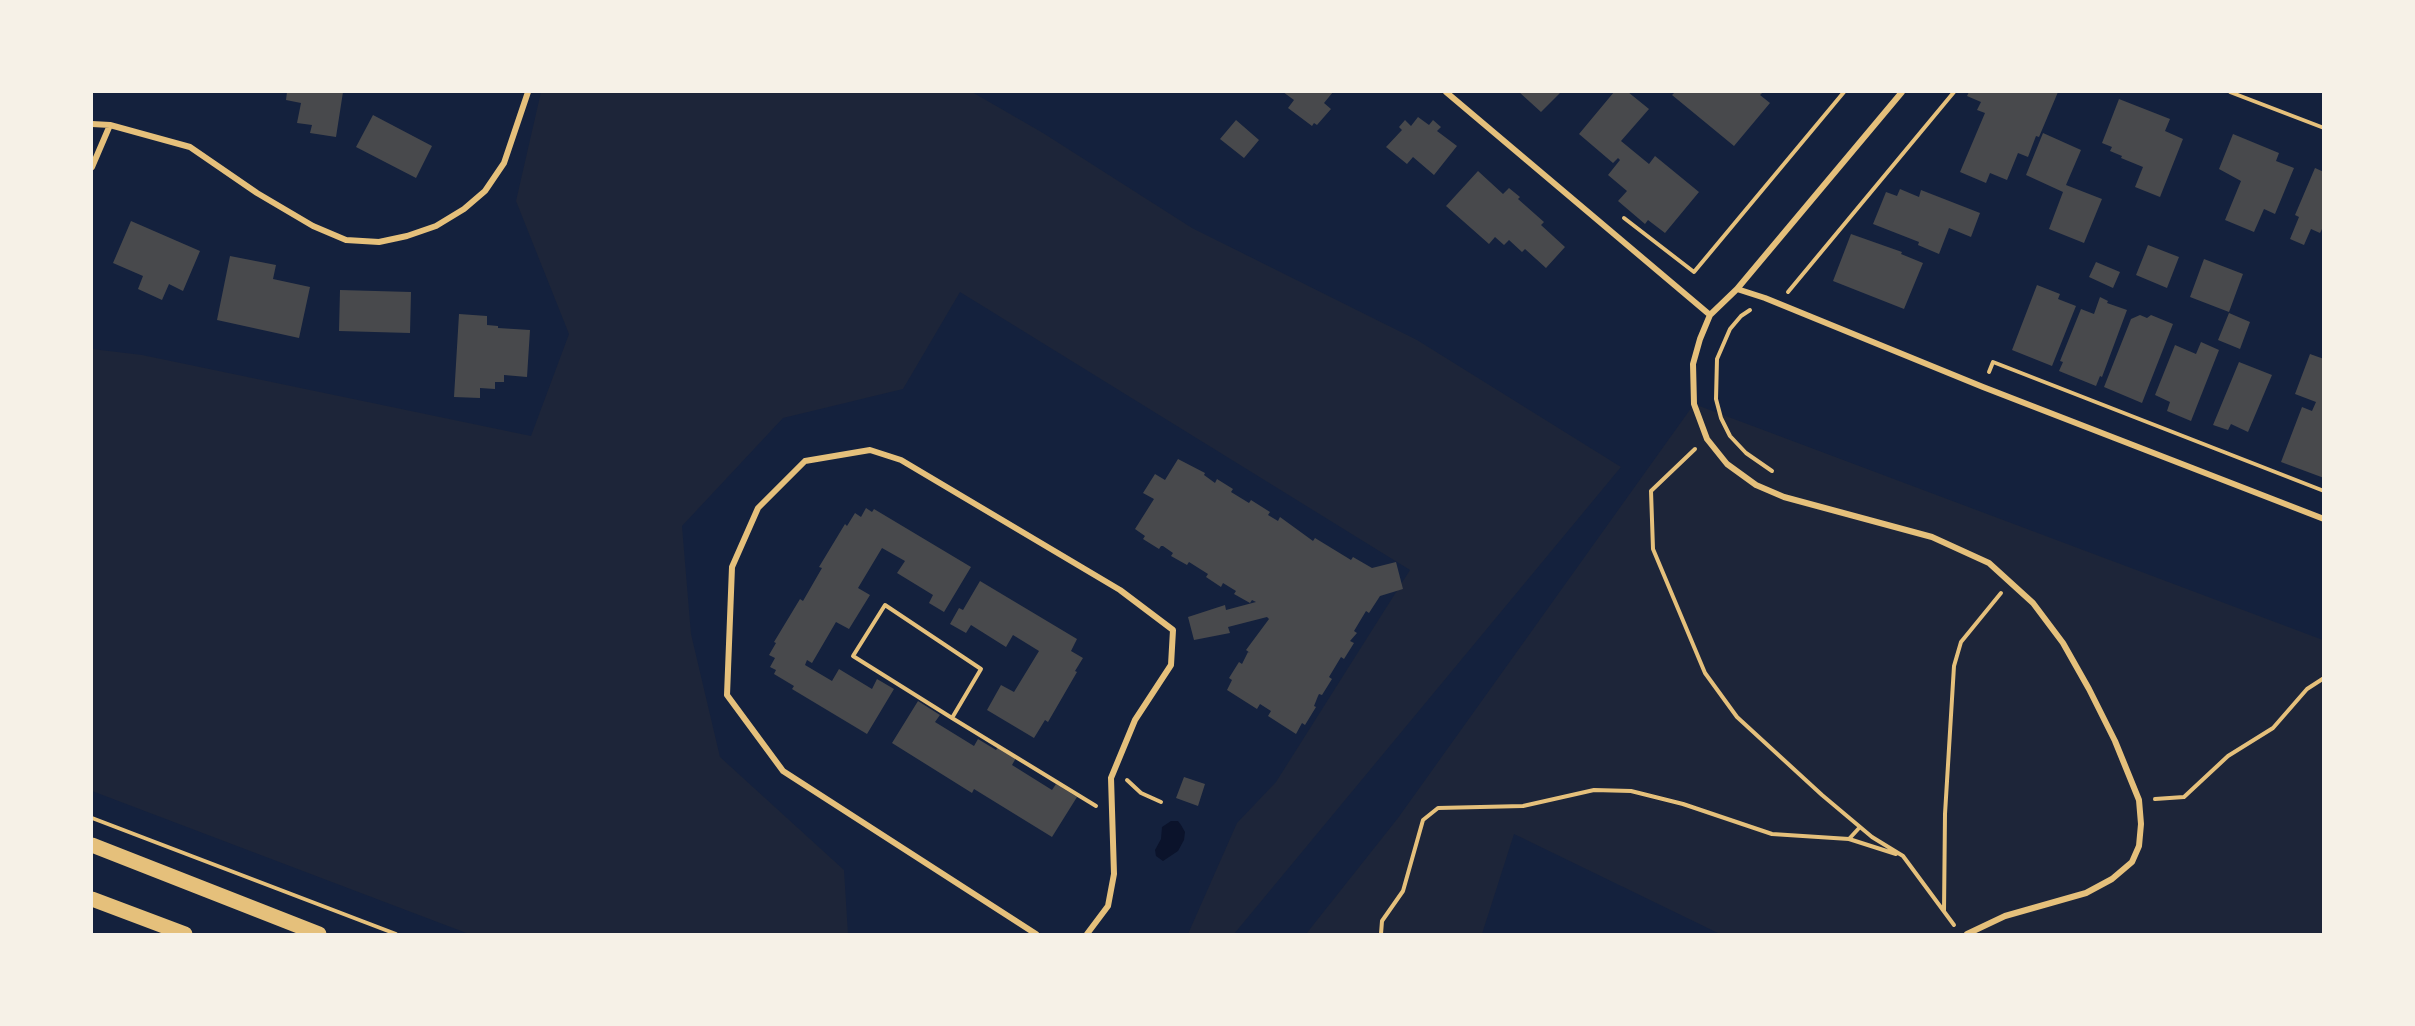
<!DOCTYPE html>
<html>
<head>
<meta charset="utf-8">
<style>
  body { margin:0 }
  #map { position:relative; width:2415px; height:1026px; overflow:hidden; background:#14213d; font-family:"Open Sans",sans-serif }
  canvas { display:block }
  .frame { position:absolute; inset:0; border:93px solid #f6f1e7; pointer-events:none }
</style>
</head>
<body>
<div id="map">
<canvas width="2415" height="1026"></canvas>
<div class="frame"></div>
</div>
<script>
const g = document.querySelector('canvas').getContext('2d');
g.lineJoin = 'round';
function paint(path, color) { g.fillStyle = color; g.fill(path, 'evenodd'); }
const shape = rows => new Path2D(rows.map(r => 'M' + r).join(''));
function stroke(path, color, width, dash) { g.strokeStyle = color; g.lineWidth = width; g.lineCap = dash ? 'butt' : 'round'; g.setLineDash(dash || []); g.stroke(path); }
const green = shape([
  [541,92,972,92,1043,133,1192,228,1417,340,1621,467,1234,934,1188,934,1237,823,1276,782,1410,570,960,292,903,389,783,418,682,526,691,634,720,757,844,870,848,934,469,934,92,791,92,349,142,355,531,436,569,334,516,201],
  [1694,404,2323,640,2323,934,1720,934,1514,834,1482,934,1306,934,1398,818]
]);
const water = shape([
  [1171,821,1178,821,1181,825,1185,832,1184,840,1178,851,1163,861,1156,856,1155,850,1161,839,1162,827]
]);
const building = shape([
  [287,92,343,92,336,137,310,133,312,125,297,123,301,103,286,100],
  [1283,92,1333,92,1324,103,1331,109,1317,125,1314,123,1312,126,1288,108,1294,100],
  [1519,92,1561,92,1541,112],
  [1614,92,1628,92,1649,109,1621,141,1649,164,1655,156,1699,192,1665,233,1648,220,1645,224,1618,201,1627,191,1608,175,1620,160,1618,158,1613,163,1579,134],
  [1675,92,1763,92,1760,95,1770,103,1734,146,1672,95],
  [1969,92,2058,92,2039,137,2036,136,2028,157,2018,153,2007,180,1990,173,1986,183,1960,172,1985,113,1977,110,1981,102,1967,96],
  [2119,99,2170,119,2165,131,2183,139,2160,197,2135,187,2143,167,2121,158,2122,156,2110,151,2112,147,2102,143],
  [373,115,432,146,416,178,356,147],
  [1418,117,1429,125,1433,120,1441,127,1437,131,1457,146,1434,175,1413,157,1407,164,1386,147,1402,130,1399,127,1405,120,1411,126],
  [1236,120,1259,140,1244,158,1220,139],
  [2043,133,2081,150,2066,185,2102,199,2084,243,2049,229,2063,192,2026,175],
  [2233,134,2279,153,2276,161,2294,168,2275,214,2264,209,2254,232,2225,220,2241,181,2219,169],
  [2315,168,2324,172,2324,225,2320,233,2311,229,2304,245,2290,239,2299,217,2295,215],
  [1478,171,1503,194,1509,188,1520,197,1518,199,1544,222,1541,225,1565,247,1546,268,1525,249,1522,252,1509,240,1504,245,1495,237,1489,244,1446,206],
  [1900,189,1919,197,1921,190,1980,213,1971,237,1949,228,1939,254,1918,245,1919,242,1873,224,1886,192,1897,196],
  [131,221,200,251,183,291,169,284,162,300,138,289,143,276,113,263],
  [1851,234,1902,252,1901,254,1923,263,1904,309,1833,281],
  [2148,245,2179,257,2167,288,2136,275],
  [230,256,276,265,273,279,310,287,299,338,217,320],
  [2204,259,2243,274,2229,312,2190,297],
  [2096,262,2120,272,2113,288,2089,277],
  [2037,285,2060,294,2058,299,2076,306,2052,366,2012,350],
  [340,290,411,292,410,333,339,331],
  [2100,297,2108,301,2107,303,2127,310,2102,377,2100,376,2096,386,2059,371,2063,362,2060,361,2081,309,2094,314],
  [2229,313,2250,322,2240,349,2218,340],
  [459,314,487,316,487,325,498,326,498,328,530,330,527,377,504,375,504,382,495,382,495,389,480,388,480,398,454,397],
  [2140,315,2147,318,2151,315,2173,324,2142,403,2104,387,2131,319],
  [2201,342,2219,350,2191,421,2167,411,2170,402,2155,395,2175,345,2196,354],
  [2310,354,2324,359,2324,478,2281,462,2302,407,2312,411,2316,402,2295,394],
  [2239,362,2272,375,2248,432,2231,424,2228,430,2213,425],
  [1178,459,1205,473,1204,475,1215,483,1217,479,1233,489,1231,492,1249,503,1251,500,1270,512,1268,515,1278,521,1280,517,1313,541,1315,538,1351,560,1353,557,1372,568,1396,562,1403,589,1380,596,1369,613,1366,611,1354,631,1357,633,1350,641,1354,643,1344,659,1341,657,1329,677,1332,679,1322,695,1319,694,1318,696,1314,706,1316,707,1305,725,1302,723,1296,734,1268,716,1271,711,1260,704,1257,709,1227,690,1232,680,1229,678,1239,662,1242,664,1248,652,1250,653,1246,650,1269,619,1267,617,1228,627,1230,633,1194,640,1188,617,1225,605,1226,610,1256,602,1252,600,1250,603,1234,594,1236,591,1223,583,1221,587,1206,577,1208,574,1189,562,1187,565,1171,556,1173,553,1163,546,1161,546,1159,549,1143,539,1145,536,1135,529,1154,499,1143,493,1155,474,1165,480],
  [866,508,872,512,874,509,971,567,944,612,929,603,933,595,897,573,905,561,882,548,858,588,870,595,849,629,836,622,812,663,807,660,805,665,832,681,839,669,872,689,877,679,894,689,867,734,792,689,794,686,774,674,776,670,770,667,775,658,769,655,776,643,774,642,800,599,803,601,822,568,819,567,845,524,847,526,855,513,861,517],
  [980,581,1077,639,1071,651,1083,658,1075,671,1077,672,1048,722,1045,720,1034,738,987,710,1001,685,1014,692,1039,651,1013,635,1006,647,971,625,966,633,950,624,959,608,963,610],
  [918,701,940,715,935,722,974,746,978,739,996,750,998,747,1016,758,1012,765,1052,790,1056,784,1077,797,1052,837,974,789,972,793,892,743],
  [1184,777,1205,784,1198,806,1176,798]
]);
const path = shape([
  [2230,92,2324,128],
  [1624,218,1694,272,1844,92],
  [1788,292,1954,92],
  [1750,310,1741,316,1730,329,1717,359,1716,399,1721,418,1730,436,1746,453,1772,471],
  [1989,372,1993,362,2324,491],
  [1695,449,1651,491,1653,549,1705,673,1737,717,1822,795,1872,837,1903,856,1954,925],
  [952,718,981,669,885,605,853,656,952,718,1096,806],
  [1127,780,1141,793,1161,802],
  [2155,799,2184,797,2228,756,2273,728,2307,689,2324,678],
  [92,818,396,934],
  [1849,839,1860,827],
  [1944,911,1945,814,1954,666,1961,642,2001,593],
  [1381,934,1382,921,1403,891,1423,820,1438,808,1523,806,1594,790,1631,791,1683,804,1772,834,1849,839,1896,854]
]);
const minor = shape([
  [1446,92,1710,315],
  [1902,92,1737,289,1710,315,1700,339,1693,364,1694,404,1707,439,1727,464,1756,485,1784,497,1932,537,1989,563,2033,603,2063,643,2089,689,2115,741,2139,800,2141,824,2139,846,2132,862,2112,879,2086,893,2005,916,1967,934],
  [92,124,110,125,190,147,257,193,313,226,346,240,379,242,407,236,436,226,464,209,485,191,504,163,528,92],
  [92,167,110,125],
  [1737,289,1765,298,1983,387,2324,519],
  [1036,934,783,771,727,695,732,567,758,508,805,461,870,450,901,460,1120,590,1173,630,1171,665,1135,720,1111,778,1114,874,1108,906,1087,934]
]);
const primary = shape([
  [92,845,319,934],
  [92,899,185,934]
]);
paint(green, '#1d2539');
paint(water, '#0b132b');
paint(building, '#48494c');
stroke(path, '#e5c07b', 4);
stroke(minor, '#e5c07b', 6);
stroke(primary, '#e5c07b', 15);
</script>
</body>
</html>
